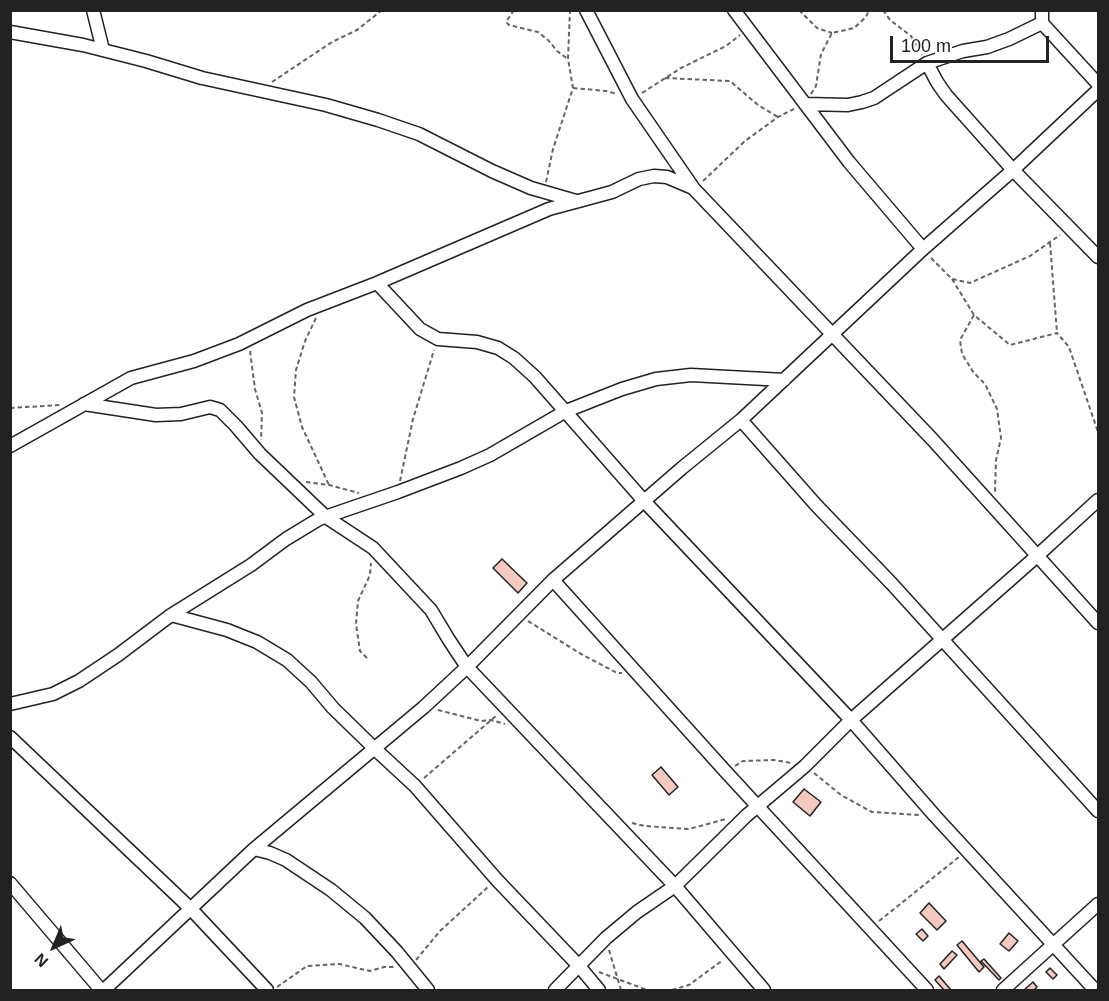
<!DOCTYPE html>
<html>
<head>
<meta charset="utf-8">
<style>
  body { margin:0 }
  #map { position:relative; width:1109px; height:1001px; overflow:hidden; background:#fff; font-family:Arial,sans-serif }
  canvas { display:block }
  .frame { position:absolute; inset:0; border:12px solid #222; pointer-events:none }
  .north { position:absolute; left:24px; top:917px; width:60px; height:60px; -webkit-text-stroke:4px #fff; paint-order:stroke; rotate:224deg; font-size:16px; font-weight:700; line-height:24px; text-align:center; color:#222 }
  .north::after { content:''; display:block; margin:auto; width:21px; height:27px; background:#222; clip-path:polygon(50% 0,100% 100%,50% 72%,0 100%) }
  .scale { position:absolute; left:890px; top:36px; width:159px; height:27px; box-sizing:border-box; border:3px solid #222; border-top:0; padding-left:8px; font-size:18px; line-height:21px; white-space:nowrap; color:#222; -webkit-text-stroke:4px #fff; paint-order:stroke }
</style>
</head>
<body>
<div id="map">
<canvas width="1109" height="1001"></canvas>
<div class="frame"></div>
<div class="north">N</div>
<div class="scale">100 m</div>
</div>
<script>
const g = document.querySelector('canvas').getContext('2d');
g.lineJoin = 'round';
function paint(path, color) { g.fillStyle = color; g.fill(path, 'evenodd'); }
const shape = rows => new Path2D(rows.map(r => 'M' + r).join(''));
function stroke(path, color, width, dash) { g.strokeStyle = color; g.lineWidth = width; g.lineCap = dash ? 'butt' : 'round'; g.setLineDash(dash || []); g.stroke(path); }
const building = shape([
  [502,559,527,583,518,593,493,568,502,559],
  [661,767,678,787,669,795,652,775,661,767],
  [804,789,821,802,810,816,793,802,804,789],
  [929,903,946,921,937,930,920,913,929,903],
  [922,929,928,936,923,941,916,934,922,929],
  [1009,933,1018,941,1009,951,1000,944,1009,933],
  [962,941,984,967,979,972,957,945,962,941],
  [952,951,957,955,944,969,940,964,952,951],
  [984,959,1001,978,999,980,981,961,984,959],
  [1050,968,1057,975,1053,979,1046,972,1050,968],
  [939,976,951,990,944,990,935,980,939,976],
  [1033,982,1037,987,1034,990,1024,990,1033,982]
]);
const path = shape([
  [514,10,506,22,509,25,538,32,549,41,557,51,568,59],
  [799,10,817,28,832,33],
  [883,10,890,20,911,36,922,55],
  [665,78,730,81,758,105,778,117],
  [272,82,332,42,357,30,382,10],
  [573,88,606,91,617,94],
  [642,93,681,68,726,46,740,35],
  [811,94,816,86,821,54,832,33,854,28,866,17,869,10],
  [703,181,745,141,778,117,794,109],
  [546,182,553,149,573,88,568,59,570,10],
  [1050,243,1057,333],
  [931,258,952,279,970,283,1030,256,1060,235],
  [952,279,974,315,1010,345,1057,333,1069,347,1098,432],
  [974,315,960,340,962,354,974,373,985,384,997,409,1001,438,996,460,995,492],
  [316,318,305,341,296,370,294,397,302,427,329,485],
  [250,351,255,389,262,413,261,440],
  [10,408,60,405],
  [400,481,413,419,434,350],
  [306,482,329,485,359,493],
  [528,621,581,654,617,673,622,673],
  [367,658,360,651,356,624,358,601,370,575,371,563],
  [438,710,481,721,491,720,505,724],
  [735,766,743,761,774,760,791,763],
  [814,773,841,795,872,812,920,815],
  [424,778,497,715],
  [632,823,645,826,689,829,726,819],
  [879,921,959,857],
  [609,950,621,990],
  [416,960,440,931,488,887],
  [599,972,647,990],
  [277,987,307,966,339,964,370,971,384,967,396,967],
  [672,990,689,985,723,960]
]);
const minor = shape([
  [93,10,103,50],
  [586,10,632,99,694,189,932,439,1098,623],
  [734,10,849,162,923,249],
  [1042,10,1042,23,1098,84],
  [10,32,83,45,146,61,202,78,326,105,378,120,419,134,492,171,531,188,576,201],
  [927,63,937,82,946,95,1013,170,1098,257],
  [805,104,848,105,862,102,874,98,927,63,963,51,987,47,1009,39,1042,23],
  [377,283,420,329,438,339,477,342,498,348,514,358,535,377,644,501,851,720,935,816,1095,990],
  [84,404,156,415,181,414,210,407,220,410,236,426,260,454,326,517,373,548,431,610,449,640,467,667,675,886,764,990],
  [741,420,816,505,892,584,1098,811],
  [10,446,131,378,194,361,239,344,307,310,377,283,549,209,612,192,639,179,654,176,667,177,693,188],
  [553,580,726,772,927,990],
  [171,615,227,630,257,642,287,660,311,682,333,708,374,748,415,786,497,880,579,966,599,990],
  [10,704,53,694,79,681,118,655,171,615,251,565,286,539,319,519,398,492,461,468,490,455,566,411,622,389,656,379,691,375,784,380],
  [10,737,190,908,267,990],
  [254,849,270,853,286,860,331,890,365,918,397,952,428,990],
  [10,883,101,990],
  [104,990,254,849,424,707,467,667,553,580,682,468,741,420,923,249,1013,170,1098,90],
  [555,990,606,938,637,912,675,886,746,816,805,766,851,720,1037,556,1098,500],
  [1003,990,1098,904]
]);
paint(building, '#f3c9c0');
stroke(building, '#222', 1.5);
stroke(minor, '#222', 15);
stroke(path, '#646464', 2, [4.5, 3]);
stroke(minor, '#fff', 12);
</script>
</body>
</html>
